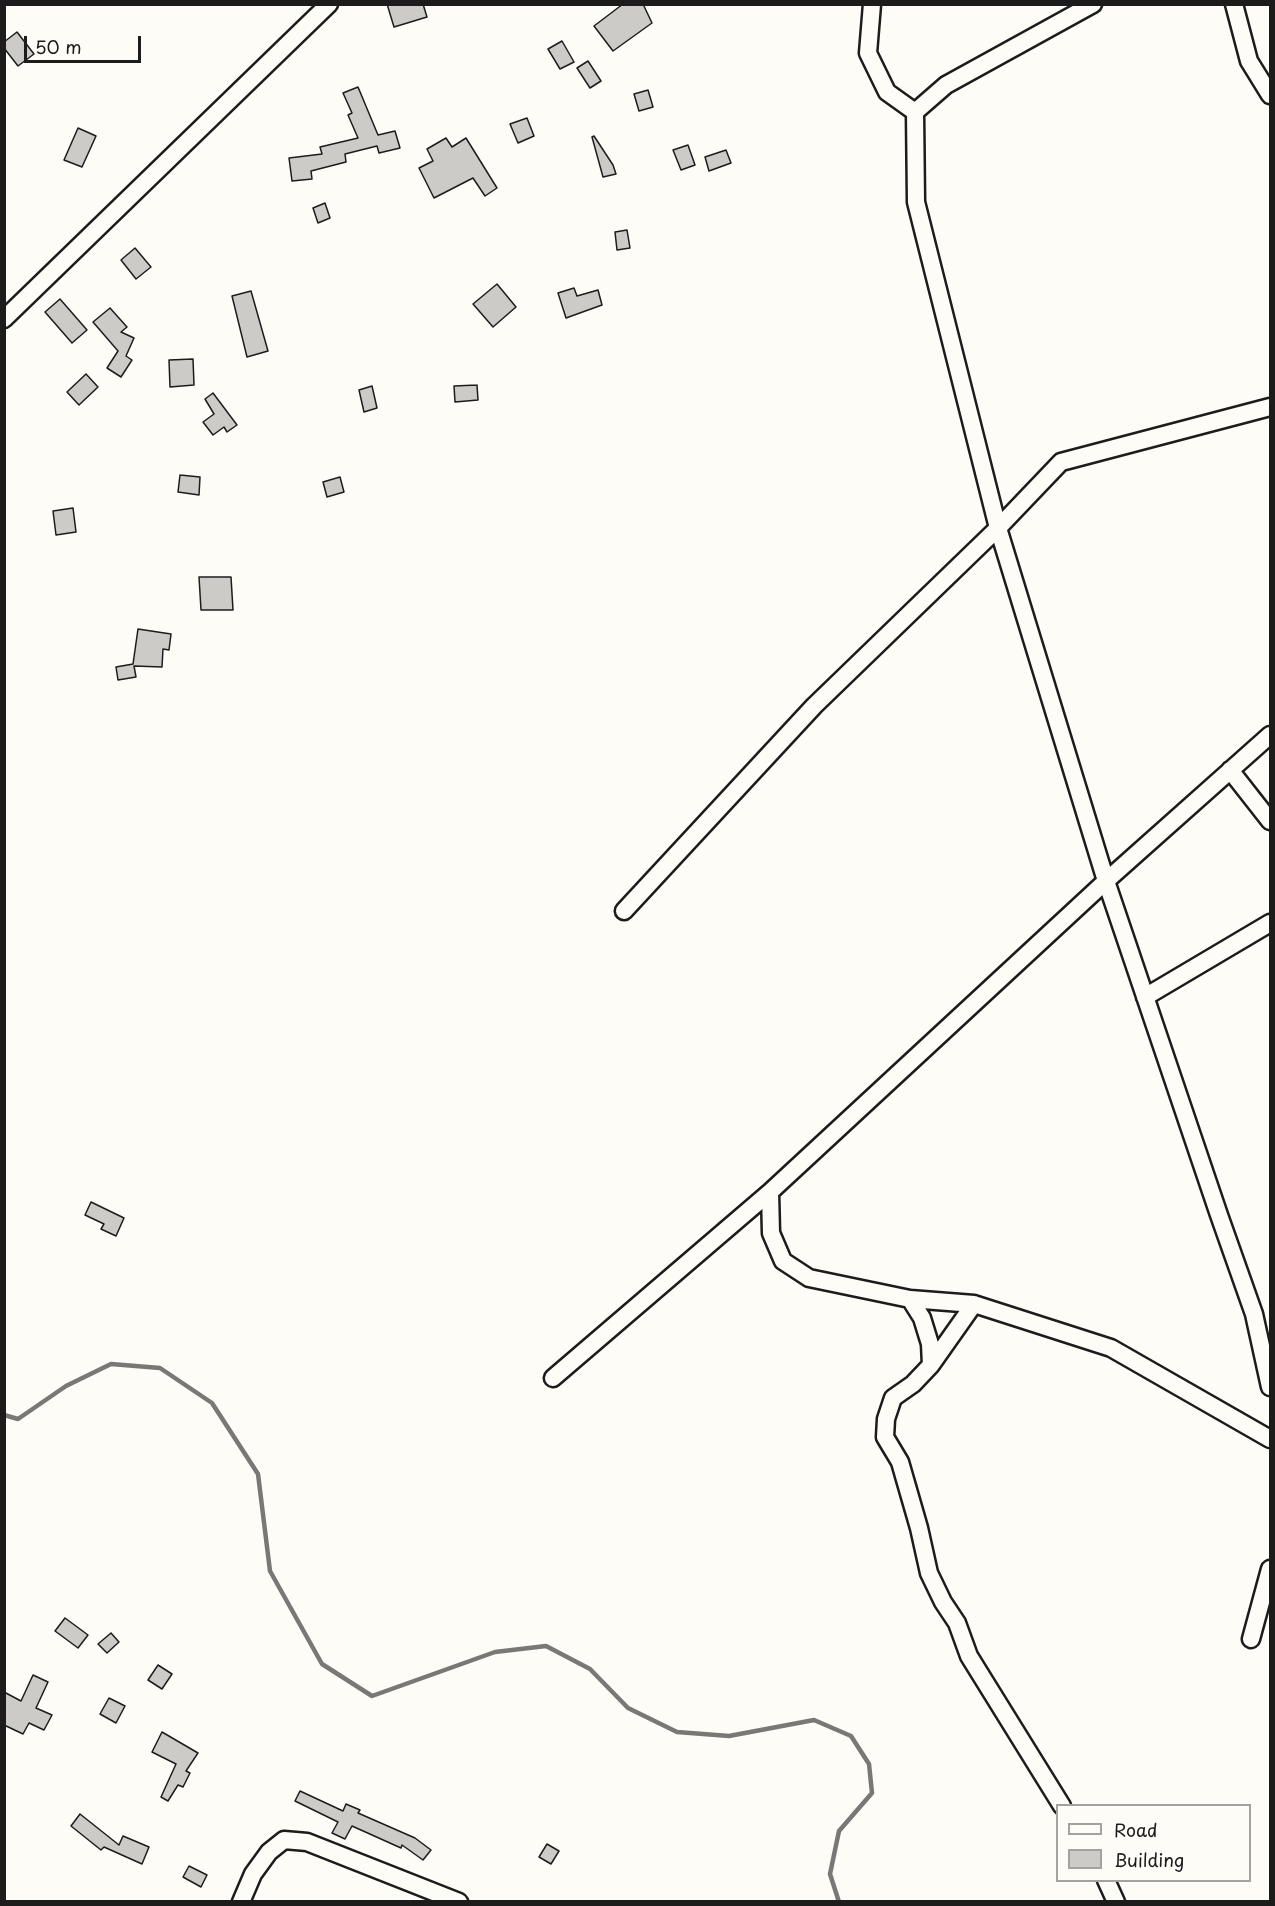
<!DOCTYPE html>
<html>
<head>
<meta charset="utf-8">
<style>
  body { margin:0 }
  #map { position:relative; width:1275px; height:1906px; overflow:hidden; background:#fdfcf7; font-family:"Playpen Sans",sans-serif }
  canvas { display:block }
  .frame { position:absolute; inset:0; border:6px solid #1c1c1c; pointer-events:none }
  .legend { position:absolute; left:1056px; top:1804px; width:195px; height:78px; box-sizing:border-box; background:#fdfcf7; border:2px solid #a3a29f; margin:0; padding:8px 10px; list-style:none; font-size:18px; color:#1c1c1c }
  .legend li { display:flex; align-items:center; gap:12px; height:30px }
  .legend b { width:30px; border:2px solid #a3a29f }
  .scale { position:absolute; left:24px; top:36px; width:117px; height:27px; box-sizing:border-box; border:3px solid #1c1c1c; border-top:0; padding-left:8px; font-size:18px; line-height:21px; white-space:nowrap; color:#1c1c1c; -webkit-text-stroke:4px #fdfcf7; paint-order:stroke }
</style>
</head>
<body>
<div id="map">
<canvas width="1275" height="1906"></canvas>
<div class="frame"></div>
<ul class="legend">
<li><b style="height:8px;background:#fdfcf7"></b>Road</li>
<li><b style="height:16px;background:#cccbc8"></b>Building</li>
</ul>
<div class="scale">50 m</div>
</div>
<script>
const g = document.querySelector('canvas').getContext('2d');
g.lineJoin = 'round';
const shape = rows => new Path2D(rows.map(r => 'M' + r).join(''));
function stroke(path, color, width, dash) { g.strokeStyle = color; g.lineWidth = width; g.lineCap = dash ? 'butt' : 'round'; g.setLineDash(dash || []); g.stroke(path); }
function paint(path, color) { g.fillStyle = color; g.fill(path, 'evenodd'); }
const stream = shape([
  [4,1415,18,1419,66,1386,111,1364,160,1368,212,1403,258,1474,270,1571,322,1664,372,1696,495,1652,546,1646,590,1669,628,1708,677,1732,729,1736,814,1720,851,1736,869,1764,872,1793,839,1831,830,1874,839,1902]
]);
const building = shape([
  [387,4,423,4,427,17,394,27,387,4],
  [623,4,643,4,652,23,613,51,594,26,623,4],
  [17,32,34,54,18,66,4,48,4,42,17,32],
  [562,41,574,62,560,69,548,49,562,41],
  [588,61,601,81,590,88,577,68,588,61],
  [358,87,378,135,395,131,400,148,379,153,377,146,345,154,346,162,311,171,312,179,292,181,289,158,322,154,320,147,358,138,348,115,352,113,343,93,358,87],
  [648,90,653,107,639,111,634,94,648,90],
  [527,118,534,136,518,143,510,124,527,118],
  [78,128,96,136,82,167,64,160,78,128],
  [594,136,613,165,616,174,603,177,592,137,594,136],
  [446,138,452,147,466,138,497,188,485,196,473,178,434,198,419,168,433,161,427,149,446,138],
  [688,145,695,165,681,170,673,150,688,145],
  [726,150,731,163,709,171,705,157,726,150],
  [325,203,330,218,318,223,313,208,325,203],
  [627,230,630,248,617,250,615,232,627,230],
  [135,248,151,267,136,279,121,260,135,248],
  [497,284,516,307,493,327,473,304,497,284],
  [574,288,577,296,598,290,602,305,566,318,558,293,574,288],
  [251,291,268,351,247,357,232,296,251,291],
  [60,299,87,330,72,343,45,312,60,299],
  [110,308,127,327,121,332,134,338,126,356,132,360,121,377,107,368,118,351,93,322,110,308],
  [193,359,194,385,170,387,169,360,193,359],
  [86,374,98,387,79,405,67,392,86,374],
  [477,385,478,400,455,402,454,386,477,385],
  [372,386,377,408,364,412,359,390,372,386],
  [213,393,237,425,227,432,224,427,213,435,203,422,214,414,205,399,213,393],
  [180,475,200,477,199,495,178,492,180,475],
  [340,477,344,492,327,497,323,482,340,477],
  [73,508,76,532,56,535,53,511,73,508],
  [199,577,231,577,233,610,201,610,199,577],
  [138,629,171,634,169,650,163,649,162,667,134,666,136,677,118,680,116,667,133,664,138,629],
  [91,1202,124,1218,116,1236,101,1229,104,1224,85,1215,91,1202],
  [65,1618,88,1635,78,1648,55,1631,65,1618],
  [111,1633,119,1642,107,1653,98,1644,111,1633],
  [158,1665,172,1674,162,1689,148,1680,158,1665],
  [33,1675,48,1682,36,1708,52,1715,44,1730,29,1723,23,1734,4,1725,4,1692,21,1701,33,1675],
  [109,1698,125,1706,116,1723,100,1714,109,1698],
  [162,1732,198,1753,186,1771,190,1773,183,1787,178,1785,168,1801,161,1797,176,1764,152,1752,162,1732],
  [300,1791,343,1811,346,1804,360,1810,358,1813,415,1838,431,1850,423,1860,402,1845,401,1848,352,1826,345,1839,332,1833,338,1822,295,1801,300,1791],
  [80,1814,119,1845,123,1836,149,1847,142,1864,104,1847,101,1850,71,1826,80,1814],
  [547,1844,559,1851,551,1864,539,1857,547,1844],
  [189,1866,207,1875,201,1887,183,1877,189,1866]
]);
const street = shape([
  [872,4,868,53,887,92,915,112],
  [1093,4,946,85,915,112,916,202,998,528,1106,881,1219,1215,1254,1314,1270,1387],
  [1234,4,1249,61,1270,95],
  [4,319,329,4],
  [1230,770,1270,821],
  [624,911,814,706,998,528,1061,462,1270,407],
  [1145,997,1270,923],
  [770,1192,771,1233,783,1261,809,1278,910,1299,974,1304,1111,1348,1270,1439],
  [910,1299,922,1318,930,1344,931,1365,913,1384,893,1398,886,1419,885,1437,900,1462,919,1528,929,1573,943,1602,957,1623,969,1656,1062,1806],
  [931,1365,974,1304],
  [553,1378,770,1192,1106,881,1270,735],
  [1251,1639,1270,1569],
  [1106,1880,1116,1902],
  [241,1902,253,1874,269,1852,284,1840,307,1842,459,1902]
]);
stroke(stream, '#797876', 4.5);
paint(building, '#cccbc8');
stroke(building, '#1c1c1c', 1.5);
stroke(street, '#1c1c1c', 21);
stroke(street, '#fdfcf7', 16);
</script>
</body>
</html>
